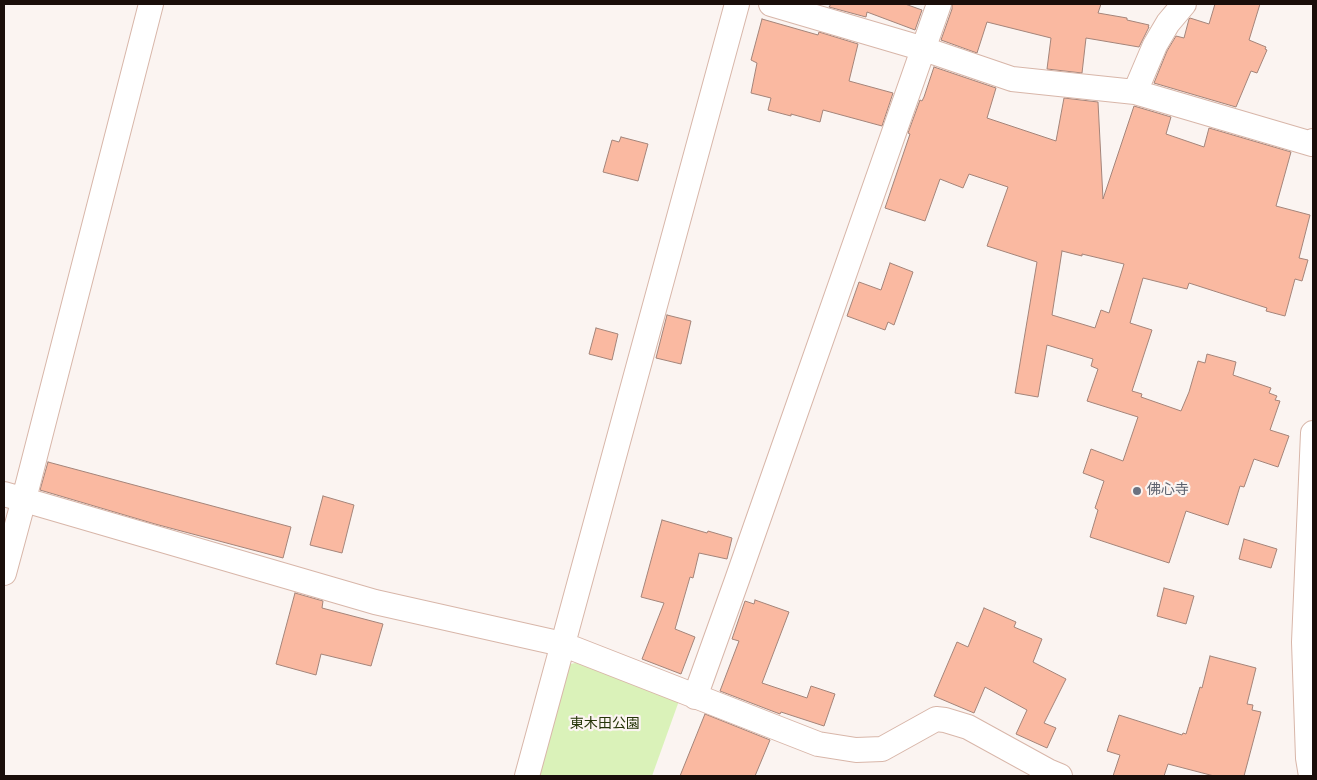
<!DOCTYPE html>
<html>
<head>
<meta charset="utf-8">
<style>
  body { margin:0 }
  #map { position:relative; width:1317px; height:780px; overflow:hidden; background:#fbf4f1; font-family:Jost,sans-serif }
  canvas { display:block }
  .frame { position:absolute; inset:0; border:5px solid #1a0e0a; pointer-events:none }
</style>
</head>
<body>
<div id="map">
<canvas width="1317" height="780"></canvas>
<div class="frame"></div>
</div>
<script>
const g = document.querySelector('canvas').getContext('2d');
g.lineJoin = 'round';
function paint(path, color) { g.fillStyle = color; g.fill(path, 'evenodd'); }
const shape = rows => new Path2D(rows.map(r => 'M' + r).join(''));
function stroke(path, color, width, dash) { g.strokeStyle = color; g.lineWidth = width; g.lineCap = dash ? 'butt' : 'round'; g.setLineDash(dash || []); g.stroke(path); }
function write(font, color, halo, rows, align = 'center') {
  g.font = font + ' Jost,"Noto Sans JP",sans-serif'; g.lineWidth = 4.5; g.setLineDash([]); g.textBaseline = 'middle'; g.strokeStyle = halo; g.fillStyle = color; for (const [text, x, y, turn = 0] of rows) {
    g.save(); g.translate(x, y); g.rotate((+turn || 0) * Math.PI / 180); g.textAlign = isNaN(turn) ? turn : align; if (halo) g.strokeText(text, 0, 0); g.fillText(text, 0, 0); g.restore();
  }
}
const green = shape([
  [581,662,680,698,652,776,536,776,570,664]
]);
const building = shape([
  [831,4,905,4,922,10,915,30,867,12,866,17,829,7,831,4],
  [952,4,1101,4,1098,13,1127,18,1127,20,1149,25,1148,27,1149,27,1139,47,1086,38,1082,73,1047,69,1051,38,987,22,977,53,941,40,952,9,952,4],
  [1215,4,1260,4,1249,40,1266,47,1265,49,1267,50,1257,73,1251,71,1236,107,1154,83,1167,51,1176,36,1184,38,1189,19,1190,18,1209,24,1215,4],
  [762,19,818,35,819,32,858,44,849,81,893,93,882,126,823,110,820,122,791,114,791,116,768,110,771,98,751,93,757,63,751,60,762,19],
  [934,67,996,88,987,118,1056,141,1064,98,1098,102,1103,199,1134,106,1171,117,1166,134,1204,147,1209,128,1291,152,1276,206,1310,215,1299,258,1308,260,1302,281,1295,279,1285,316,1266,311,1267,308,1189,283,1187,289,1143,278,1130,323,1152,330,1132,391,1142,394,1141,397,1181,411,1189,392,1198,361,1205,363,1207,354,1236,362,1233,375,1271,388,1269,393,1277,396,1275,400,1280,401,1270,430,1289,436,1278,467,1254,459,1244,487,1240,486,1228,525,1186,511,1169,563,1090,537,1098,510,1095,508,1104,481,1083,473,1091,449,1123,461,1138,417,1087,401,1098,369,1091,366,1093,359,1047,345,1038,397,1015,393,1037,262,987,246,1008,187,969,174,963,188,940,179,925,221,885,208,910,134,908,133,920,100,922,101,924,97,934,67],
  [1062,251,1082,256,1082,254,1124,264,1109,313,1101,310,1095,328,1052,315,1062,251],
  [621,137,648,144,638,181,603,172,612,140,619,142,621,137],
  [890,263,913,272,894,325,888,322,885,330,847,316,859,282,881,290,890,263],
  [667,315,691,321,681,364,656,358,667,315],
  [596,328,618,334,612,360,589,354,596,328],
  [48,462,291,527,283,558,155,524,40,490,48,462],
  [323,496,354,505,342,553,310,545,323,496],
  [662,520,707,533,708,531,732,538,727,559,699,553,693,578,690,577,675,629,695,637,681,674,642,659,664,603,641,597,662,520],
  [1244,539,1277,549,1271,568,1239,559,1244,539],
  [1164,588,1194,596,1186,624,1157,616,1164,588],
  [295,593,323,601,322,608,383,624,371,666,321,654,316,675,276,664,295,593],
  [755,600,789,612,762,683,807,698,811,686,835,694,824,726,781,712,780,714,720,691,739,641,732,639,745,601,754,604,755,600],
  [984,608,1016,622,1014,627,1042,639,1033,662,1066,679,1044,723,1056,728,1047,748,1016,734,1027,710,985,687,974,713,934,696,957,642,968,647,984,608],
  [1210,656,1256,668,1247,704,1253,705,1252,710,1261,712,1244,776,1214,776,1168,764,1164,776,1113,776,1120,755,1107,751,1119,715,1182,735,1183,733,1186,734,1200,687,1202,688,1210,656],
  [705,714,770,740,755,776,680,776,705,714]
]);
const street = shape([
  [771,4,924,49,1012,79,1135,92,1312,144,1313,141],
  [1135,92,1155,45,1168,23,1184,4],
  [4,494,375,602,562,644,818,744,856,750,882,749,936,719,945,720,968,727,1048,771,1060,776],
  [4,573,24,499,151,4],
  [695,697,737,580,939,4],
  [527,776,737,4],
  [1311,776,1308,758,1304,642,1313,433]
]);
const markers = [
  [1137,491,5,"#6b7280"]
];
const worshipNames = [
  ["佛心寺",1147,491]
];
const parkNames = [
  ["東木田公園",605,725]
];
paint(green, '#daf2b9');
paint(building, '#fab9a1');
stroke(building, '#a48479', 1);
stroke(street, '#d8b6a9', 26);
stroke(street, '#fff', 24);
for (const [x, y, r, color] of markers) { const dot = new Path2D(); dot.arc(x, y, r, 0, 2 * Math.PI); g.fillStyle = color; g.fill(dot); stroke(dot, '#fbf4f1', 2); }
write('14px', '#5b616d', '#fbf4f1', worshipNames, 'left');
write('14px', '#253408', '#fbf4f1', parkNames);
</script>
</body>
</html>
